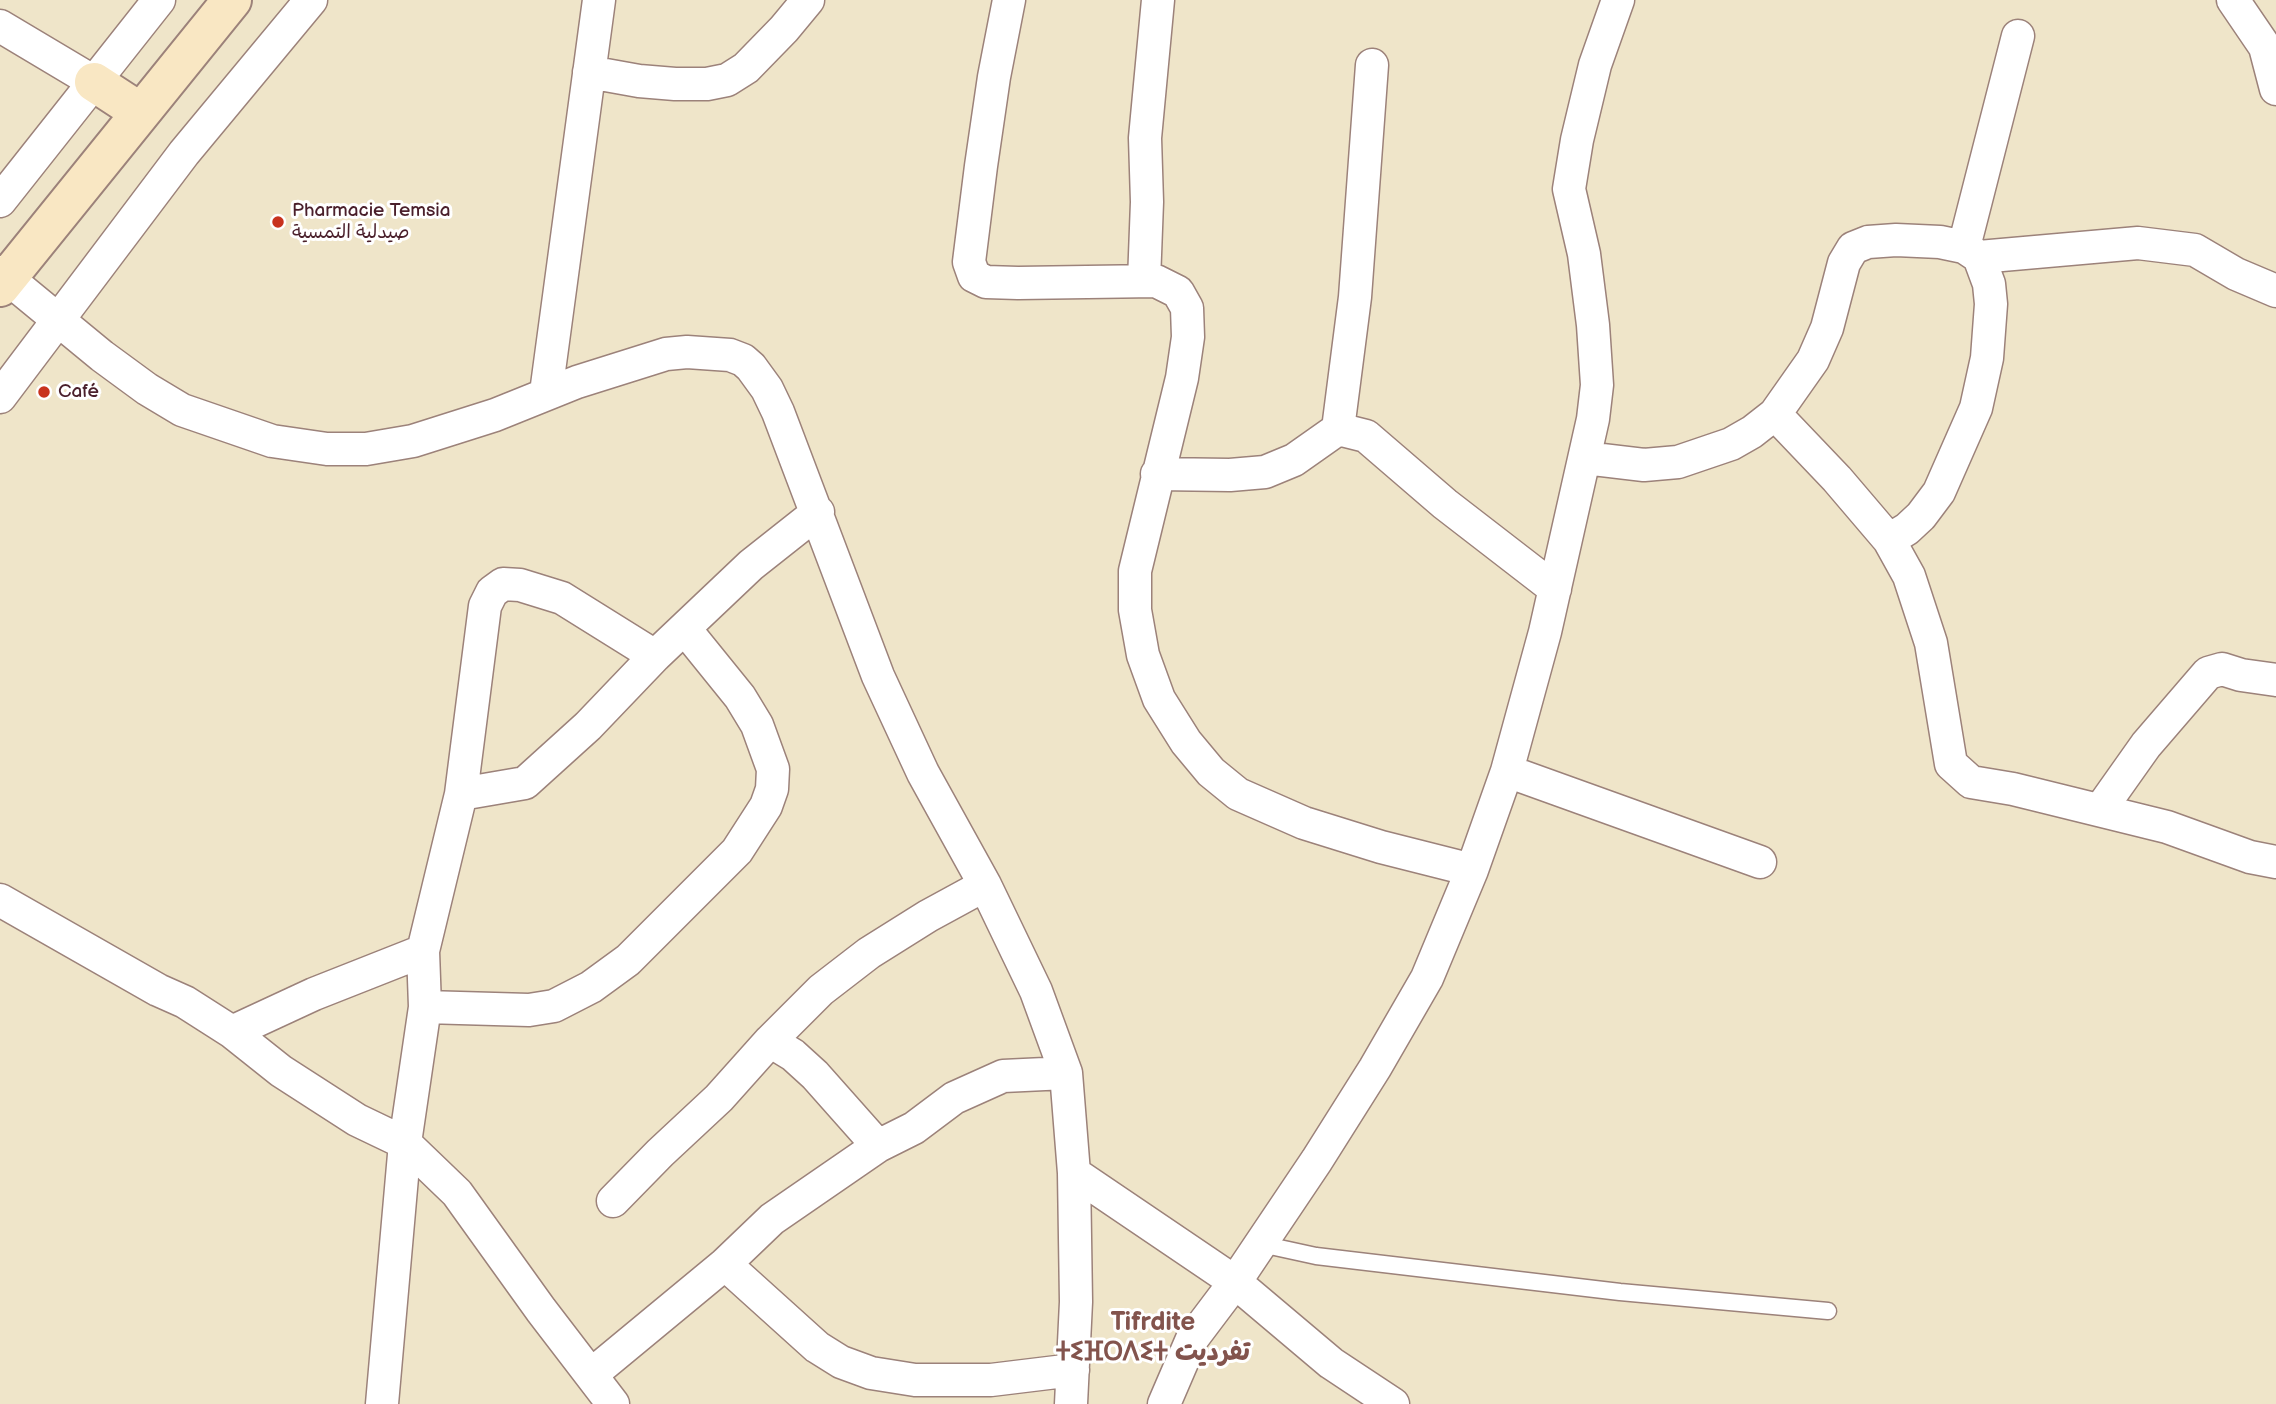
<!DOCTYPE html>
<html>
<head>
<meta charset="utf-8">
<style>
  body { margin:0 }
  canvas { display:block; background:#efe5c9 }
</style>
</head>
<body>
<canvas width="2276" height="1404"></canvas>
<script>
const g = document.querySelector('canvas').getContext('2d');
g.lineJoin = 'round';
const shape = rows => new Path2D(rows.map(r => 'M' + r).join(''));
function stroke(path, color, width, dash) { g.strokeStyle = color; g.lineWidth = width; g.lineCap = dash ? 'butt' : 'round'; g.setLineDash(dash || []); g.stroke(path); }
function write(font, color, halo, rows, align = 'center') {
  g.font = font + ' "Balsamiq Sans","Playpen Sans Arabic","Noto Sans Tifinagh",sans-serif'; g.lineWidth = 6; g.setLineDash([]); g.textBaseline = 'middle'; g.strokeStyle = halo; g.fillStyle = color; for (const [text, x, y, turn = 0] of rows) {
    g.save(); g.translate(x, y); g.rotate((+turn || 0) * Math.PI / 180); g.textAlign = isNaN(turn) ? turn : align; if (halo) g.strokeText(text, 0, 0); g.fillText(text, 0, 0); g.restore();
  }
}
const service = shape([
  [1261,1244,1316,1256,1620,1292,1828,1311]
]);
const minor = shape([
  [1009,0,994,77,981,166,969,262,974,276,986,282,1018,283,1156,281,1178,292,1187,308,1188,337,1182,378,1135,571,1135,610,1143,655,1159,699,1186,742,1211,772,1238,794,1304,823,1381,847,1472,870],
  [2233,0,2265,47,2276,89],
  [0,26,94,82],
  [589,72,639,81,675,84,707,84,727,80,746,68,784,29,808,0],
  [0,201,159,0],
  [1964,247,2018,36],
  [1979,257,2138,243,2195,250,2236,274,2276,291],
  [0,272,102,356,147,389,182,410,272,441,327,449,366,449,413,441,495,415,577,382,666,354,687,352,730,355,743,360,751,367,767,389,778,412,878,676,923,773,985,885,1036,991,1066,1073,1074,1173,1076,1302,1071,1404],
  [1144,281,1147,202,1145,138,1158,0],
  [546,393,599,0],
  [0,397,184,153,311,0],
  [1775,414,1837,479,1889,540,1909,576,1931,643,1951,764,1971,782,2013,789,2167,827,2250,857,2276,862],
  [1338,429,1355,297,1372,65],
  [1585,458,1644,465,1678,462,1731,444,1752,432,1775,414,1813,360,1827,328,1844,263,1853,248,1868,242,1896,240,1940,242,1964,247,1979,257,1989,284,1991,304,1987,358,1976,408,1939,492,1921,516,1907,529,1889,540],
  [1157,474,1230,475,1265,472,1294,460,1338,429,1366,436,1445,504,1555,589],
  [1507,771,1760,862],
  [461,794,485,606,492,592,503,584,520,585,562,598,655,656],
  [2100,810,2146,745,2208,673,2222,669,2241,675,2276,680],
  [0,900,158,990,185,1002,232,1032,314,994,423,951,425,1007,529,1010,554,1006,591,987,628,960,737,851,766,806,772,789,773,769,757,725,740,697,685,629],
  [423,951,461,794,525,783,588,726,655,656,751,565,818,512],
  [232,1032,281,1071,357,1120,405,1143,457,1193,541,1310,613,1404],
  [770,1041,793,1055,815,1075,878,1146],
  [1074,1173,1235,1282,1331,1363,1393,1404],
  [613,1201,660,1153,719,1098,770,1041,821,990,869,953,928,916,985,885],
  [725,1264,817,1347,841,1362,871,1373,915,1380,991,1380,1073,1370],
  [592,1374,725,1264,772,1219,878,1146,914,1128,954,1098,1003,1076,1066,1073],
  [382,1404,405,1143,425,1007],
  [1164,1404,1192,1339,1235,1282,1317,1160,1375,1068,1427,978,1472,870,1507,771,1545,632,1593,419,1597,385,1593,325,1584,254,1569,189,1577,140,1595,65,1618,0]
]);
const secondary = shape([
  [94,82,140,112],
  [0,287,232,0]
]);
const markers = [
  [278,222,7,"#c8321e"],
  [44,392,7,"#c8321e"]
];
const poiNames = [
  ["Pharmacie Temsia",292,211],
  ["صيدلية التمسية",292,233],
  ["Café",58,392]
];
const districtNames = [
  ["Tifrdite",1153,1323],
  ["ⵜⵉⴼⵔⴷⵉⵜ تفرديت",1153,1353]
];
stroke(service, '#9c827a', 19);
stroke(minor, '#9c827a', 35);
stroke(secondary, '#9c827a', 42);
stroke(service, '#fff', 16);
stroke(minor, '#fff', 32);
stroke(secondary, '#f9e7c3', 38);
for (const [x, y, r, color] of markers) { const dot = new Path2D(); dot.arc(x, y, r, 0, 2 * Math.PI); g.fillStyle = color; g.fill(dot); stroke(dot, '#fff', 2.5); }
write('19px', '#4a1f2b', '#fff', poiNames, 'left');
write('bold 26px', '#83544d', '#fff', districtNames);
</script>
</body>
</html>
